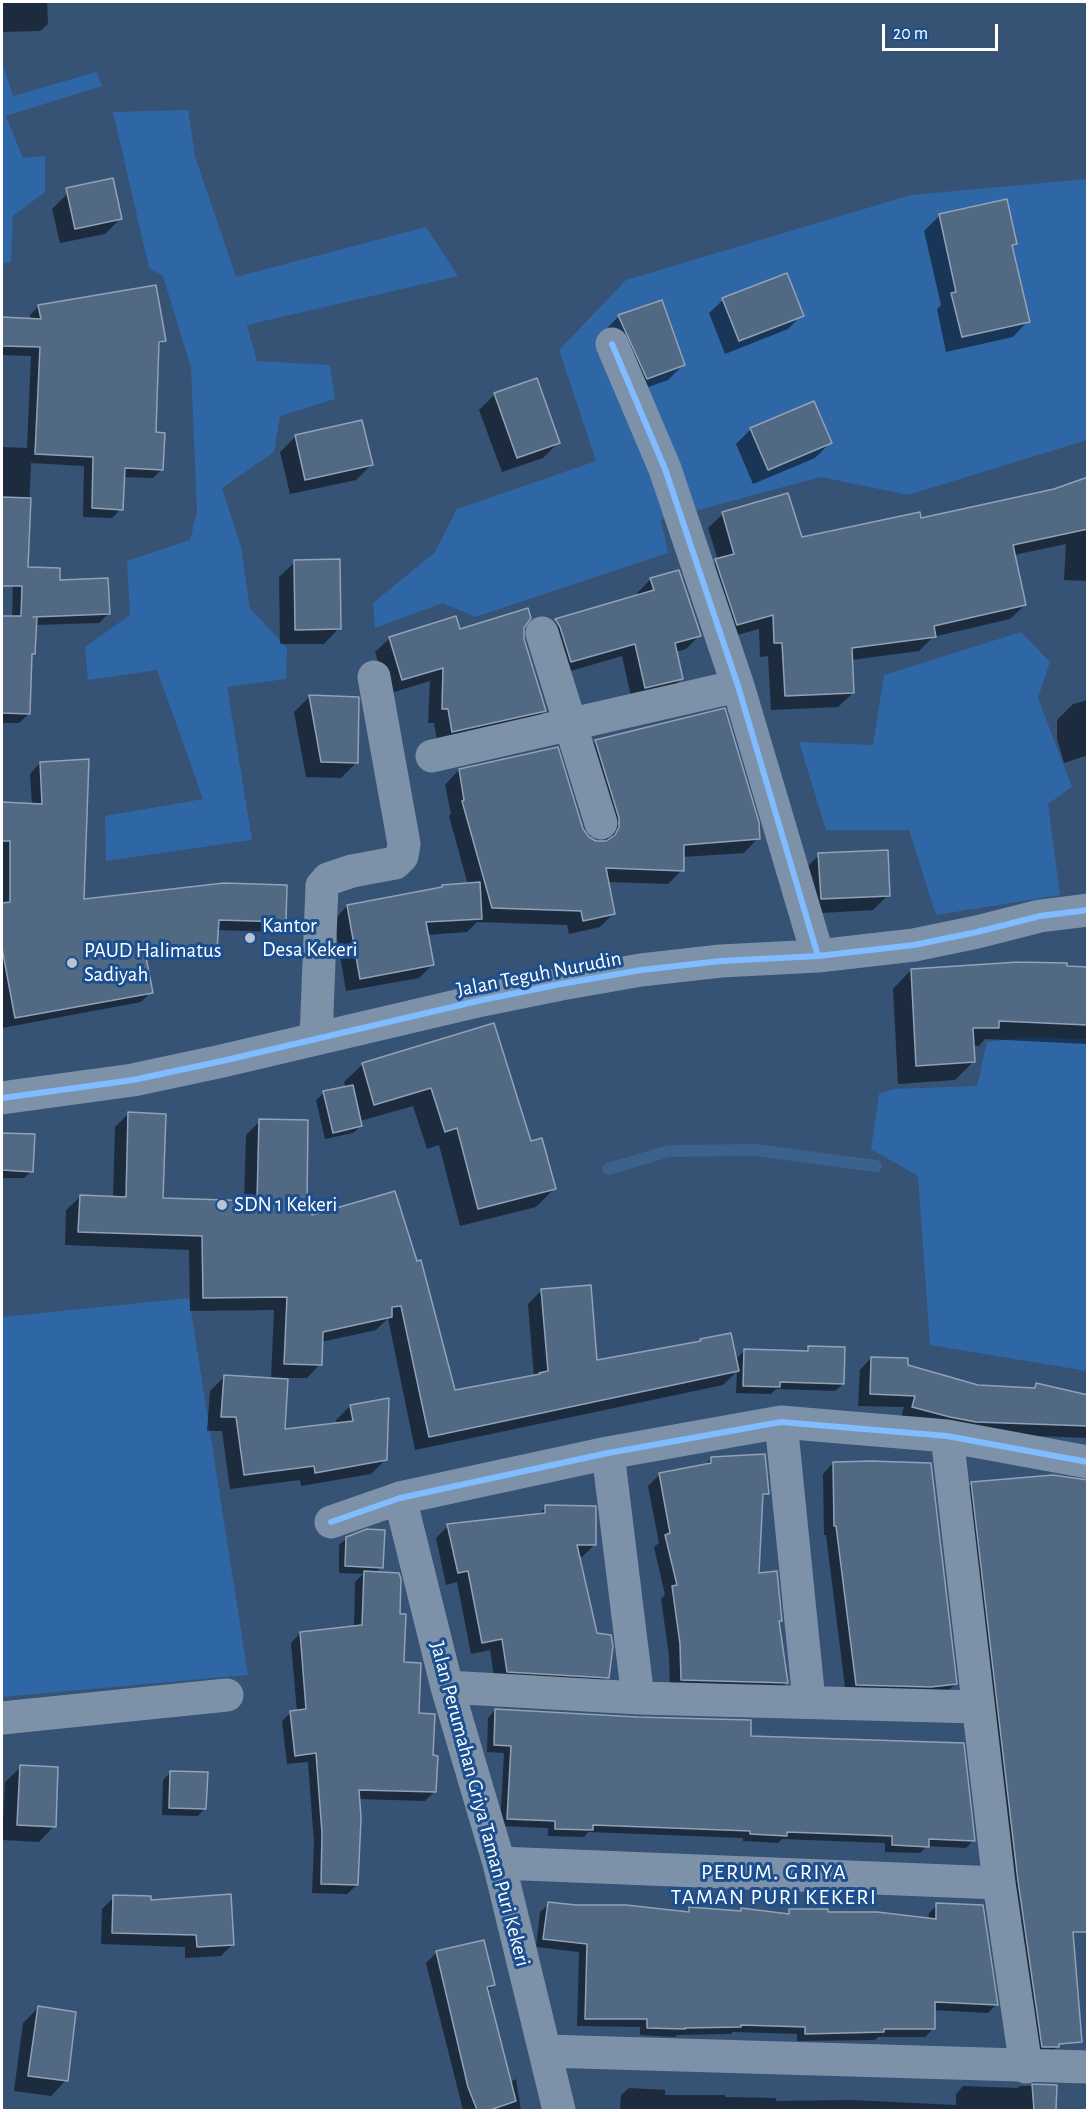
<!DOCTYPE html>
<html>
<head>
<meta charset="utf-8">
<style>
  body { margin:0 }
  #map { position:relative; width:1089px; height:2112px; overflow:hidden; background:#365274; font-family:"Alegreya Sans",sans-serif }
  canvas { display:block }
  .frame { position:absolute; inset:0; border:3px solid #fff; pointer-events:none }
  .scale { position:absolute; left:882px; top:24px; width:116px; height:27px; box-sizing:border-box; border:3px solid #fff; border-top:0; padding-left:8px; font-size:18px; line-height:21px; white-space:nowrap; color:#fff; -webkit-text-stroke:4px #1b4f8f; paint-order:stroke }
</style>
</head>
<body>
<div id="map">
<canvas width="1089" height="2112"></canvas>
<div class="frame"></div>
<div class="scale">20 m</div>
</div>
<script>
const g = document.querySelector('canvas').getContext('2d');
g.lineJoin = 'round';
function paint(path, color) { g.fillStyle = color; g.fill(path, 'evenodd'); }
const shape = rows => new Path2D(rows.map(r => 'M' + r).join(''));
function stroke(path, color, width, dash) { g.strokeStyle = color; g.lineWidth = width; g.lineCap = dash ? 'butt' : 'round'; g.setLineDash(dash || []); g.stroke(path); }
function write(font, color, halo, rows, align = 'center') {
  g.font = font + ' "Alegreya Sans",sans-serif'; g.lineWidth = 6; g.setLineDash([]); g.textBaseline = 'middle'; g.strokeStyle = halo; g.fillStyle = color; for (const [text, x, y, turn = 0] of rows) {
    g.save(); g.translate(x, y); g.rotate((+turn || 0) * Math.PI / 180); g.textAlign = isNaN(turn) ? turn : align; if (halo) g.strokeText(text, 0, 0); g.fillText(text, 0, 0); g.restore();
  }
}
const green = shape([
  [2,62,13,96,96,72,102,86,6,116,23,158,45,156,45,192,13,216,11,262,2,264],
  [188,110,195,156,236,277,426,227,458,276,247,325,257,361,330,365,335,399,280,416,274,452,222,488,241,547,250,608,287,648,286,679,227,687,252,840,106,861,105,816,203,799,157,670,88,680,85,647,130,615,127,561,190,540,197,512,191,368,163,276,149,268,113,112],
  [1087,179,1087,440,908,495,821,477,661,520,668,553,475,617,443,603,375,628,373,603,435,552,457,509,596,461,559,350,626,280,911,195],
  [1021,632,1050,662,1038,698,1072,787,1048,804,1060,895,936,915,909,830,826,830,799,742,873,745,884,675],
  [1027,1037,1087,1039,1087,1371,930,1345,918,1176,871,1149,879,1094,894,1089,977,1086,987,1042],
  [189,1298,248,1675,2,1697,2,1317]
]);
const shadow = shape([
  [2,2,47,2,48,24,40,31,2,32],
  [67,194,76,194,121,218,105,234,60,243,52,209],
  [939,216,1016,243,1011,247,1028,321,1013,337,946,352,937,309,941,305,924,231],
  [723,300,802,315,788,329,725,354,709,313],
  [39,306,164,340,158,347,155,434,162,469,153,478,123,477,121,509,112,518,83,517,84,466,31,463,28,536,21,543,2,542,2,447,27,448,31,356,2,355,2,319,31,320,30,315],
  [619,316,683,365,668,380,632,393,604,331],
  [536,380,558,443,543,458,502,472,479,410,494,395],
  [361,422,371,465,356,480,290,494,280,452,295,437],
  [751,429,830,443,815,458,753,484,736,444],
  [1088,478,1088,581,1064,580,1066,544,1014,555,1025,605,1010,619,933,637,919,651,851,660,853,693,838,707,771,710,768,656,760,657,759,629,723,639,701,575,718,560,708,528,723,514,801,539,920,520,1055,490],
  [295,562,339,628,324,644,280,644,279,577],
  [13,578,109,613,99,623,35,625,34,653,30,656,29,714,19,723,2,723,2,617,12,617],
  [651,579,700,635,686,649,675,652,681,679,667,693,632,701,622,656,557,675,542,634,555,621,638,596,637,593],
  [522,628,523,639,545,710,530,725,438,746,434,723,428,723,430,681,388,694,375,652,390,638,459,631],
  [309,697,356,763,341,778,306,777,294,712],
  [1088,700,1088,755,1064,763,1057,739,1057,720,1073,704],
  [595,741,758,838,744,853,683,857,682,870,668,884,607,882,614,913,600,927,569,934,567,925,477,922,467,932,427,935,432,965,419,978,346,991,334,920,347,906,468,885,449,816,451,814,445,785,459,770,582,830,588,838,596,843,606,843,605,833,581,755],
  [40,763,82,901,284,922,274,932,217,930,216,949,206,959,144,957,151,992,141,1002,2,1028,2,805,32,806,30,774],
  [819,855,888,895,873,910,806,914,804,870],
  [1065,967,1088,969,1088,1044,985,1039,979,1046,973,1046,974,1061,955,1080,898,1084,893,989,911,970],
  [493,1025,530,1143,554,1189,536,1207,460,1226,439,1145,427,1149,413,1106,360,1121,361,1126,353,1133,325,1139,316,1100,324,1093,346,1088,344,1082,363,1064],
  [129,1113,161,1199,244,1202,246,1135,260,1121,305,1205,310,1217,394,1192,454,1392,534,1377,528,1304,542,1290,596,1362,699,1343,701,1340,737,1365,737,1358,745,1350,804,1352,809,1348,843,1384,835,1391,776,1389,771,1394,736,1393,737,1371,723,1385,415,1450,388,1318,376,1330,321,1342,320,1364,307,1378,287,1378,284,1431,337,1424,336,1420,350,1406,386,1459,371,1474,301,1486,300,1480,230,1489,222,1431,207,1431,210,1391,224,1377,271,1379,274,1310,190,1311,189,1250,65,1245,66,1210,80,1197,113,1198,115,1127],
  [2,1134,34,1135,32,1171,24,1178,2,1178],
  [871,1358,906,1366,977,1386,1032,1389,1036,1385,1088,1397,1088,1438,963,1433,901,1418,904,1407,858,1406,860,1370],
  [712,1458,767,1493,761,1499,757,1575,781,1620,777,1623,786,1683,775,1694,670,1691,669,1656,661,1599,665,1595,654,1547,659,1543,648,1486,660,1474,704,1466],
  [833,1463,955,1684,945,1694,846,1695,826,1535,824,1535,823,1474],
  [1088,1482,1088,1934,1084,1889,1062,1889,1057,2047,1041,2063,956,1499,972,1483],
  [546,1507,594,1545,582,1557,578,1557,607,1677,595,1689,495,1683,490,1650,471,1654,457,1582,446,1585,436,1538,448,1526,537,1516],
  [347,1538,382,1567,375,1573,398,1615,402,1663,432,1757,434,1792,425,1801,358,1799,357,1885,347,1894,312,1893,314,1843,308,1762,287,1764,282,1721,291,1712,297,1712,291,1643,300,1633,354,1628,355,1582,363,1574,339,1573,339,1545],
  [495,1710,750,1737,974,1840,966,1848,927,1846,920,1853,885,1852,885,1843,782,1839,778,1843,743,1841,743,1838,588,1832,584,1837,548,1836,548,1828,500,1826,504,1753,487,1752,488,1718],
  [21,1767,54,1826,39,1842,2,1840,5,1782],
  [171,1772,205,1808,198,1816,162,1815,163,1780],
  [114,1897,149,1901,233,1944,221,1956,185,1958,185,1947,101,1944,102,1909],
  [549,1904,685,1913,689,1909,739,1912,741,1909,786,1915,790,1911,928,1920,929,1913,937,1905,996,2005,988,2013,933,2010,933,2029,925,2037,878,2037,875,2040,797,2041,797,2034,733,2032,731,2034,677,2035,675,2037,640,2035,640,2027,577,2026,579,1952,536,1947,540,1912],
  [437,1952,493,1985,487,1992,510,2082,516,2079,521,2110,463,2110,426,1963],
  [38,2008,66,2080,51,2096,14,2091,23,2023],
  [963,2086,1018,2088,1020,2086,1056,2086,1055,2110,620,2110,621,2095,629,2088,665,2090,665,2095,725,2095,725,2097,776,2098,776,2101,851,2100,956,2105,956,2094]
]);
const stream = shape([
  [608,1169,669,1151,755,1150,876,1166]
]);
const building = shape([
  [113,178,122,219,75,229,66,188,113,178],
  [1007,199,1017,244,1012,245,1030,322,962,337,951,293,956,292,939,214,1007,199],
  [787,273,804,316,739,341,722,298,787,273],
  [156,285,166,341,159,342,156,432,165,433,163,470,125,468,123,510,92,508,93,457,35,454,40,347,2,346,2,317,41,319,38,305,156,285],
  [662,300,685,365,647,379,618,315,662,300],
  [537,378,560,443,517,458,494,393,537,378],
  [814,401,832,443,768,470,750,428,814,401],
  [362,420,373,465,305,480,295,435,362,420],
  [1088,477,1088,529,1013,545,1026,605,934,626,936,637,852,648,854,693,785,696,782,643,774,643,773,615,737,625,715,559,734,554,722,512,788,493,802,537,920,512,921,518,1054,489,1088,477],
  [2,497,31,498,28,567,60,568,60,580,108,578,110,614,33,617,37,617,35,654,32,654,30,714,2,713,2,616,21,616,22,586,2,586,2,497],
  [340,559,341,629,295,630,294,560,340,559],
  [679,570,701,636,675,643,683,679,645,688,635,644,571,662,560,627,555,619,654,590,650,578,679,570],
  [528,608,531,618,524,628,524,639,546,711,452,732,448,709,442,709,443,668,402,680,389,637,456,616,460,629,528,608],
  [309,695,359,697,358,763,321,762,309,695],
  [725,708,759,822,760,839,684,845,684,871,606,868,615,914,583,921,581,911,492,908,462,801,464,800,459,769,558,747,583,829,589,837,596,841,606,841,615,835,619,827,619,818,595,740,725,708],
  [89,759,84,899,224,883,287,885,286,922,219,920,217,950,144,947,153,993,15,1018,2,948,2,903,10,902,10,841,2,841,2,802,42,804,40,762,89,759],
  [888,850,890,896,821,899,818,853,888,850],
  [480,882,482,919,426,922,434,965,360,979,347,905,442,887,442,885,480,882],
  [1018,962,1067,963,1067,966,1088,967,1088,1025,999,1021,999,1028,973,1028,975,1062,916,1066,911,969,1018,962],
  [494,1023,531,1141,542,1138,556,1189,478,1209,457,1128,445,1132,431,1088,374,1105,362,1063,494,1023],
  [353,1085,362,1126,333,1133,323,1091,353,1085],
  [128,1112,166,1114,163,1198,257,1201,259,1119,308,1120,307,1203,312,1203,312,1215,395,1191,417,1261,421,1260,455,1390,540,1374,539,1373,548,1371,541,1289,591,1285,597,1360,701,1341,700,1339,731,1333,739,1371,429,1437,401,1306,392,1307,392,1317,323,1332,322,1365,284,1364,287,1297,203,1298,202,1236,78,1232,80,1195,126,1197,128,1112],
  [2,1133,35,1134,33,1172,2,1170,2,1133],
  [808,1346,845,1347,844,1384,780,1382,780,1387,743,1386,744,1349,808,1351,808,1346],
  [871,1357,908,1358,908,1365,978,1385,1035,1388,1036,1383,1088,1395,1088,1426,976,1422,950,1417,912,1407,915,1396,870,1394,871,1357],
  [224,1375,288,1379,285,1429,353,1421,350,1405,389,1398,387,1460,315,1473,314,1466,244,1475,236,1417,221,1417,224,1375],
  [765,1454,769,1494,763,1494,759,1573,777,1571,782,1621,779,1621,788,1683,681,1680,680,1644,672,1586,677,1585,665,1535,670,1533,659,1473,711,1463,711,1457,765,1454],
  [871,1461,931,1463,957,1684,931,1687,856,1685,836,1526,834,1526,833,1462,871,1461],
  [1053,1475,1088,1480,1088,1932,1073,1932,1082,2042,1059,2044,1059,2047,1042,2047,1018,1881,971,1482,1053,1475],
  [545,1505,596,1506,596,1545,577,1545,597,1633,611,1635,613,1646,609,1678,507,1672,502,1639,482,1643,468,1571,458,1573,447,1524,545,1513,545,1505],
  [367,1529,385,1530,383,1568,345,1566,346,1537,367,1529],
  [364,1571,399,1573,401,1579,400,1614,406,1614,404,1662,421,1663,419,1713,435,1714,433,1755,438,1756,436,1792,359,1790,361,1818,358,1885,321,1884,322,1833,316,1753,295,1756,290,1711,306,1709,300,1632,362,1625,364,1571],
  [495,1709,638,1717,751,1720,751,1736,964,1743,975,1841,929,1839,929,1847,892,1845,892,1836,787,1832,787,1836,750,1834,750,1831,593,1825,593,1830,555,1829,555,1821,507,1819,511,1746,494,1745,495,1709],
  [20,1765,58,1767,56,1827,17,1825,20,1765],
  [170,1771,208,1772,206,1809,169,1808,170,1771],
  [231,1894,234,1945,197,1947,196,1935,112,1933,113,1895,151,1896,151,1900,231,1894],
  [548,1902,576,1905,626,1905,689,1912,689,1907,741,1911,741,1908,789,1914,789,1909,828,1909,828,1912,877,1912,936,1919,936,1903,983,1905,998,2005,935,2002,935,2029,884,2029,884,2032,805,2034,805,2027,741,2025,741,2027,685,2028,685,2029,647,2028,647,2019,585,2019,587,1944,543,1939,548,1902],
  [484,1940,495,1985,487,1987,516,2101,490,2110,477,2110,468,2087,436,1951,484,1940],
  [38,2006,76,2012,68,2081,28,2076,38,2006],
  [1032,2084,1057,2085,1056,2110,1034,2110,1032,2084]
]);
const minor = shape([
  [612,344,665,469,738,686,818,956],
  [542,633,601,823],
  [432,756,738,686],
  [316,1038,322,886,328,879,352,871,395,863,402,856,404,844,374,677],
  [2,1098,133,1080,222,1061,482,1000,561,984,641,970,721,961,818,956,914,945,977,932,1040,916,1088,910],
  [781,1422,809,1701],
  [947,1436,999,1883,1026,2067],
  [608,1453,638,1698],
  [400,1498,447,1687,499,1863,559,2110],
  [331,1522,400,1498,608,1453,781,1422,947,1436,1088,1462],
  [447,1687,638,1698,977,1707],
  [2,1718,227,1695],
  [499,1863,999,1883],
  [545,2051,1088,2067]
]);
const cycleway = shape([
  [612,344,665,469,738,686,818,956],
  [2,1098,133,1080,222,1061,482,1000,561,984,641,970,721,961,818,956,914,945,977,932,1040,916,1088,910],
  [331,1522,400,1498,608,1453,781,1422,947,1436,1088,1462]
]);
const markers = [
  [250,938,6,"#b9c2ce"],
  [72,963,6,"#b9c2ce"],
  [222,1205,6,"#b9c2ce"]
];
const poiNames = [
  ["Kantor",262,926],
  ["Desa Kekeri",262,950],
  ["PAUD Halimatus",84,951],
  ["Sadiyah",84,975],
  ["SDN 1 Kekeri",234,1205]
];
const streetNames = [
  ["Jalan Teguh Nurudin",539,974,-11],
  ["Jalan Perumahan Griya Taman Puri Kekeri",480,1804,75]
];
const neighbourhoodNames = [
  ["PERUM. GRIYA",774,1872],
  ["TAMAN PURI KEKERI",774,1897]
];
paint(green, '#2f66a5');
paint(shadow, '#0007');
stroke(stream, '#3b618d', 12);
paint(building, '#526984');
stroke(building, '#92a2b6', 1.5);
stroke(minor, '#7d92a8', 33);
stroke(cycleway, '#80bcff', 6);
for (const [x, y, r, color] of markers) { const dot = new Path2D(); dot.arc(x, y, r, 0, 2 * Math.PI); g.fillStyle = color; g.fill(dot); stroke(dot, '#1b4f8f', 2); }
write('21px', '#fff', '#1b4f8f', poiNames, 'left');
write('21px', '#fff', '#1b4f8f', streetNames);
g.letterSpacing = '1.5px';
write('22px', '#fff', '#1b4f8f', neighbourhoodNames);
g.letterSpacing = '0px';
</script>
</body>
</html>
